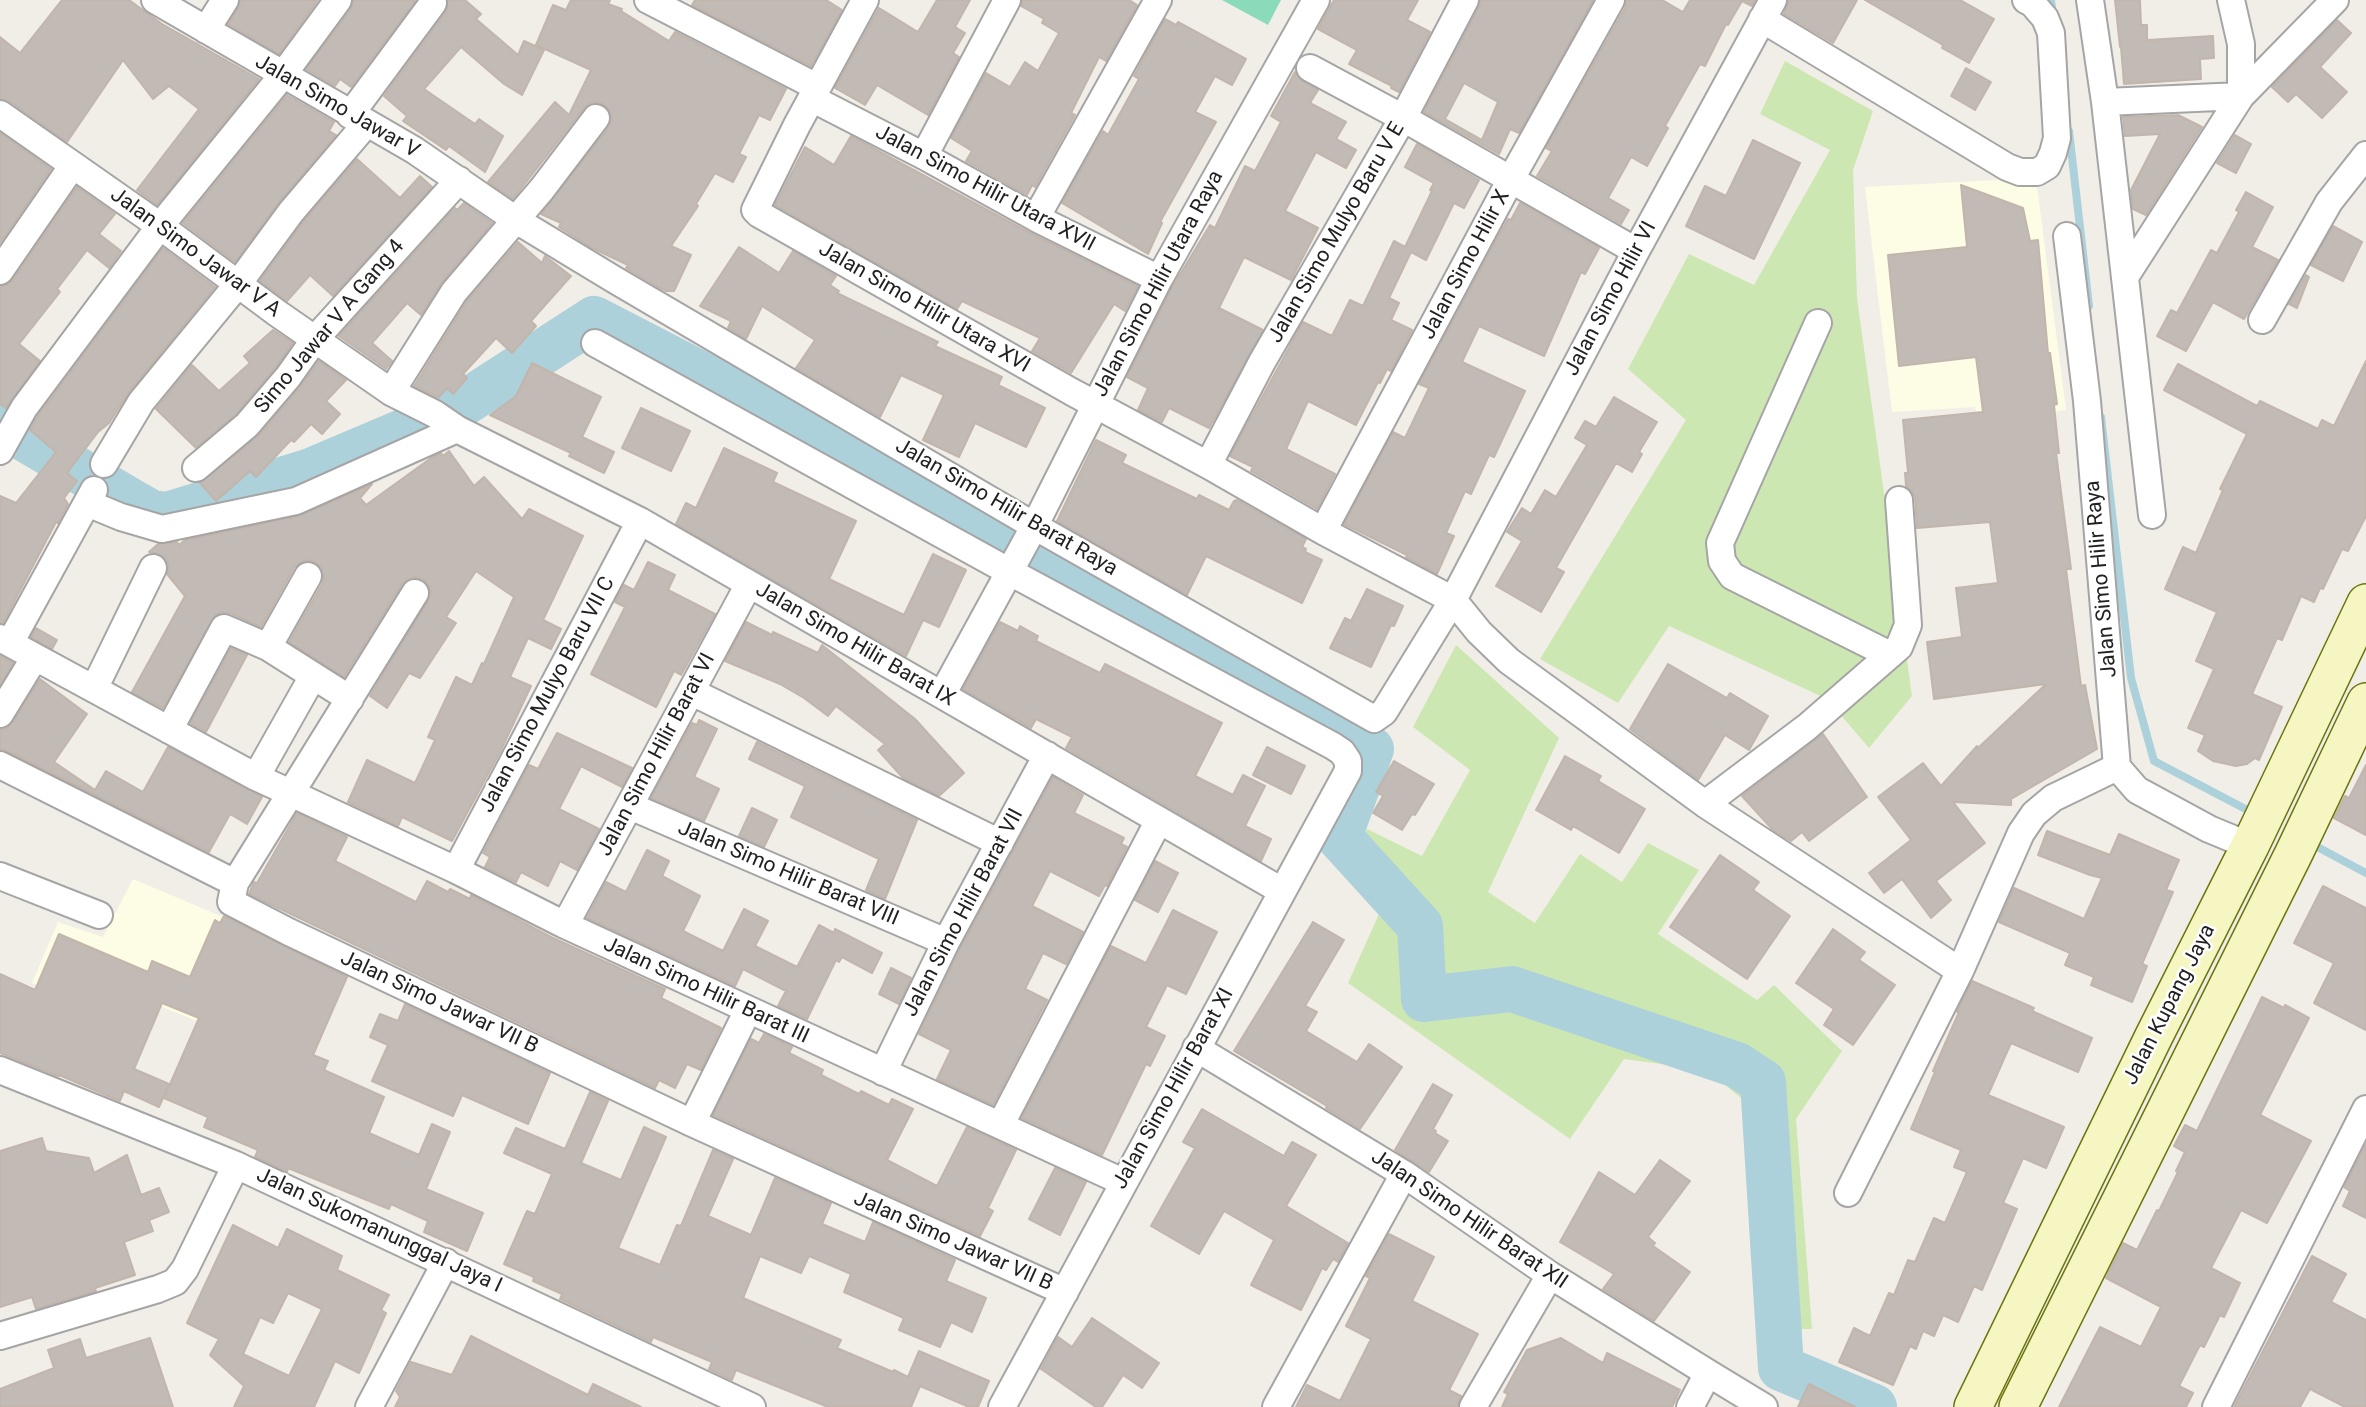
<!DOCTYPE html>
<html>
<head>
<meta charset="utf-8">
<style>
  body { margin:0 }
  canvas { display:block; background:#f1eee8 }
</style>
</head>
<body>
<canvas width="2366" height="1407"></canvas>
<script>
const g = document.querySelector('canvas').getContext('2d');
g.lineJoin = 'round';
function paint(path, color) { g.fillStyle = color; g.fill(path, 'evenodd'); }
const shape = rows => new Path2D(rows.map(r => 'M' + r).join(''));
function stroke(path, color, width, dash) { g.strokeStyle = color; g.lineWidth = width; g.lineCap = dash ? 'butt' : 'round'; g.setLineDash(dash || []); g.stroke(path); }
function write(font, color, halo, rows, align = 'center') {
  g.font = font + ' Roboto,sans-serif'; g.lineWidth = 5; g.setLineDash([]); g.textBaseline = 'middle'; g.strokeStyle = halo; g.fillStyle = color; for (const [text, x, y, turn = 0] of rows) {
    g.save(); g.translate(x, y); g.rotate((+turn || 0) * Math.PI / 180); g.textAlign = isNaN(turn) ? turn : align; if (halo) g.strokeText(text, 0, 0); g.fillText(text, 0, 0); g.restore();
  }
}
const education = shape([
  [2036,178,2066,410,1979,420,1975,407,1892,412,1865,187],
  [133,879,256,931,214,1028,138,997,128,1022,32,983,58,922,103,937]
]);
const grass = shape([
  [1785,61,1873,111,1853,170,1857,298,1912,696,1869,748,1827,699,1669,626,1618,703,1540,659,1686,420,1628,369,1689,254,1754,285,1830,150,1760,114],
  [1456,645,1559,738,1488,892,1535,923,1580,854,1622,882,1648,843,1699,870,1658,934,1757,1000,1774,985,1842,1051,1796,1119,1812,1329,1757,1330,1750,1105,1706,1070,1624,1059,1570,1139,1348,983,1383,905,1344,875,1367,829,1422,856,1470,770,1413,727]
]);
const pitch = shape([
  [1222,0,1281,0,1268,25]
]);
const stream = shape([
  [2051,0,2053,15],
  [2069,131,2089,306],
  [2101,417,2131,678,2154,761,2255,814],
  [2310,843,2366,873]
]);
const river = shape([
  [0,424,134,503,152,513,167,515,311,471,436,418,461,405,594,319,921,488,1297,716,1371,749,1339,837,1420,926,1424,999,1512,989,1737,1065,1763,1082,1781,1368,1874,1407]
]);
const building = shape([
  [62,0,129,0,162,24,259,79,157,205,137,190,199,109,169,86,153,99,123,60,67,142,9,101,0,98,0,37,20,53,62,0],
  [241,0,318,0,279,54,228,24,238,8,241,0],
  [353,0,416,0,351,87,340,79,335,86,306,69,351,9,353,0],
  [448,0,465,0,481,14,476,19,518,55,524,41,544,50,522,95,504,84,461,47,424,89,475,124,479,119,503,136,485,172,449,146,446,150,403,121,407,116,384,96,446,12,448,0],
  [571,0,610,0,608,4,622,9,621,11,669,41,675,32,786,89,770,120,759,115,739,154,746,157,733,182,715,173,696,204,698,206,671,246,691,255,674,291,666,291,658,287,626,268,628,265,592,248,559,227,561,223,541,214,609,127,612,119,611,113,605,105,597,102,589,104,584,108,513,199,488,182,555,102,569,115,591,70,536,45,553,5,566,10,571,0],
  [695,0,826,0,842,10,811,66,692,5,695,0],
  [937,0,970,0,955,27,965,33,953,53,959,57,928,115,877,85,865,105,835,88,879,8,918,32,937,0],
  [1023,0,1129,0,1137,5,1106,61,1099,57,1071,113,1075,115,1035,187,1032,185,1027,195,966,161,972,151,951,138,986,73,1010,87,1025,62,1038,71,1059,33,1042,23,1044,19,1021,6,1023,0],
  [1334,0,1418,0,1407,20,1430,32,1399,92,1391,88,1392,86,1349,64,1357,50,1318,29,1334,0],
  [1481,0,1593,0,1519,133,1510,129,1499,154,1424,112,1479,7,1481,0],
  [1464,83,1498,102,1482,140,1445,119,1464,83],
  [1627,0,1662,0,1683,12,1690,0,1755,0,1752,6,1742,1,1728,25,1726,24,1705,66,1700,64,1665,126,1668,128,1647,166,1631,157,1608,198,1629,210,1621,224,1537,176,1552,151,1546,148,1625,8,1627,0],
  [1789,0,1857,0,1833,43,1784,14,1789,0],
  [1865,0,1960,0,1994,19,1969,63,1942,48,1943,45,1865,0],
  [2115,0,2140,0,2141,25,2147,25,2147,40,2213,36,2214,58,2200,59,2201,79,2124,84,2121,47,2120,47,2115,0],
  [1165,19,1176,25,1178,22,1246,59,1232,85,1215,76,1195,112,1216,122,1160,222,1162,223,1148,254,1062,203,1103,131,1108,135,1139,79,1134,76,1165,19],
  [2337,20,2351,33,2320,67,2347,92,2322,118,2296,94,2288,102,2272,87,2337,20],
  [1966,68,1991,82,1975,110,1951,96,1966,68],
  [1295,72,1302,81,1318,90,1310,103,1346,122,1336,139,1356,150,1346,168,1316,152,1285,211,1318,228,1291,280,1244,257,1219,308,1263,330,1209,428,1169,408,1162,422,1138,410,1148,388,1127,377,1173,286,1210,225,1215,228,1245,166,1255,171,1281,122,1271,116,1295,72],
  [287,95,334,122,329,131,336,135,279,202,235,262,183,223,287,95],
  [2178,115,2202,127,2146,215,2133,209,2131,190,2160,134,2125,136,2123,117,2178,115],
  [0,133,51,169,0,243,0,133],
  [2235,135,2251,144,2236,173,2217,163,2235,135],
  [851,136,1028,232,1138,286,1125,311,1114,304,1071,373,1032,351,1040,338,962,301,957,309,775,205,805,147,834,165,851,136],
  [1753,140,1800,163,1754,259,1686,226,1705,186,1726,196,1753,140],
  [1417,144,1479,180,1464,208,1454,203,1426,260,1411,252,1389,298,1399,303,1391,320,1412,330,1391,371,1387,369,1380,383,1378,382,1356,425,1308,401,1286,449,1335,474,1317,509,1251,471,1253,467,1230,456,1303,322,1332,336,1350,300,1363,306,1394,241,1405,247,1432,191,1430,190,1434,183,1405,167,1417,144],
  [357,159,400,198,420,176,432,187,333,296,310,275,287,301,260,281,303,222,357,159],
  [1961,185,2023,208,2030,241,2038,240,2048,353,2050,353,2057,404,2054,405,2059,453,2056,453,2071,569,2066,569,2081,686,2085,685,2097,749,2011,799,2011,805,1953,802,1985,843,1936,881,1951,900,1931,918,1902,879,1884,893,1869,873,1911,840,1878,797,1923,763,1941,786,1977,746,1978,748,2046,684,1934,699,1927,642,1962,637,1956,588,1998,583,1990,522,1917,528,1915,498,1912,491,1906,486,1905,473,1908,473,1903,420,1983,412,1976,357,1899,366,1888,255,1967,247,1961,185],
  [77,187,115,214,99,234,121,251,109,268,87,250,57,289,60,292,19,344,40,361,6,408,0,404,0,287,7,285,13,280,77,187],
  [2246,192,2273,207,2252,247,2278,260,2244,319,2213,302,2186,351,2157,336,2171,310,2177,313,2211,250,2217,253,2239,212,2236,210,2246,192],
  [464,203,492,223,442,282,421,315,407,303,372,343,392,361,386,369,339,336,455,208,457,210,464,203],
  [1520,203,1599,248,1585,274,1581,272,1544,356,1479,326,1462,362,1525,391,1494,457,1489,455,1471,494,1465,491,1446,533,1454,536,1437,574,1406,557,1407,555,1344,524,1393,432,1405,438,1429,388,1419,384,1499,235,1508,219,1511,220,1520,203],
  [2333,226,2362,242,2343,281,2311,265,2333,226],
  [518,242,542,263,545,256,571,276,531,321,536,326,512,353,496,338,463,374,467,378,453,394,447,388,438,398,414,386,467,301,518,242],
  [739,247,779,273,793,251,836,276,830,285,839,291,837,293,938,342,935,346,1002,377,998,385,1045,408,1026,447,975,423,959,457,923,440,944,395,901,375,880,417,796,368,815,340,762,306,746,339,728,328,731,321,700,306,739,247],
  [163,248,215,287,129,392,109,423,98,432,67,473,77,481,64,498,68,504,58,523,56,522,3,623,0,622,0,496,16,503,56,452,30,430,37,417,163,248],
  [2306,275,2309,277,2297,308,2289,304,2306,275],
  [273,330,293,343,276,367,236,414,196,448,156,409,192,365,219,391,250,363,244,356,273,330],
  [319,361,346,380,326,401,340,414,322,434,311,424,294,442,291,440,256,477,250,471,216,501,200,483,259,435,300,387,319,361],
  [2366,361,2366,516,2348,551,2342,549,2323,589,2320,588,2314,602,2301,596,2282,640,2277,638,2264,667,2252,694,2282,707,2259,760,2255,758,2247,764,2236,766,2213,761,2198,751,2205,735,2188,728,2214,669,2196,661,2217,612,2165,589,2183,547,2196,553,2223,490,2220,489,2247,434,2164,390,2178,364,2257,406,2260,401,2318,429,2322,420,2334,426,2366,361],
  [532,363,601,397,582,437,614,452,604,473,569,456,571,453,490,415,516,396,532,363],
  [1614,397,1657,422,1639,452,1642,454,1632,472,1616,463,1556,568,1564,572,1541,612,1496,586,1522,541,1507,532,1522,508,1531,514,1545,490,1556,497,1587,445,1575,438,1585,421,1596,427,1614,397],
  [641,408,690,431,671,471,622,448,641,408],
  [1096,440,1126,455,1122,463,1197,499,1199,495,1229,510,1234,501,1237,500,1306,539,1302,547,1306,549,1305,552,1322,560,1302,603,1206,556,1187,595,1057,521,1096,440],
  [724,448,777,473,773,482,856,521,829,579,904,615,933,554,966,570,939,627,923,620,906,656,676,524,686,503,696,508,724,448],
  [449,451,474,486,484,477,522,519,529,509,583,536,543,620,561,629,551,649,528,638,510,677,531,686,501,750,452,841,402,817,398,826,348,802,367,760,415,783,435,740,428,737,456,677,472,685,482,663,484,664,514,597,476,571,446,617,456,623,420,678,409,673,387,708,370,696,428,601,431,593,428,585,423,579,415,577,407,580,402,584,344,677,289,642,322,584,324,577,321,567,316,563,309,560,301,562,294,568,261,627,230,613,222,612,215,615,163,708,132,692,185,596,167,574,169,566,166,559,159,554,149,552,158,544,177,542,179,545,185,540,299,516,372,484,360,498,366,505,431,458,441,453,443,456,449,451],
  [648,562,675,575,668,590,715,614,681,675,674,671,656,707,591,674,625,607,615,602,624,585,634,590,648,562],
  [1367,589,1403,606,1394,626,1391,625,1371,667,1330,648,1345,618,1351,621,1367,589],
  [746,622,772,635,773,632,818,653,822,645,915,719,964,773,939,796,903,778,878,750,885,744,836,706,828,716,804,698,780,684,725,661,746,622],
  [1000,622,1018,631,1020,626,1038,636,1036,641,1100,673,1105,664,1222,723,1195,776,1233,795,1243,775,1265,786,1245,826,1271,839,1261,861,1066,748,1072,737,1036,719,1031,728,963,689,1000,622],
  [36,628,57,640,52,649,31,637,36,628],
  [231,648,247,655,206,732,190,723,231,648],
  [0,656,13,663,0,684,0,656],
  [1668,664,1727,698,1730,693,1768,716,1749,750,1725,735,1698,780,1630,729,1668,664],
  [40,679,87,714,54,762,95,790,106,771,143,792,168,747,262,797,247,824,230,814,209,852,7,751,0,749,0,730,8,727,13,722,40,679],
  [699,720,717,729,694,777,719,789,704,821,651,798,692,723,697,725,699,720],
  [557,733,632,768,622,787,581,766,559,809,599,829,577,870,560,861,548,886,521,872,516,882,485,867,490,857,483,853,529,765,538,769,557,733],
  [1823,734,1867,797,1809,841,1802,832,1791,841,1773,830,1742,796,1823,734],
  [757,742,917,820,885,899,866,890,879,859,791,817,805,786,749,759,757,742],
  [1267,747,1305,766,1291,794,1253,775,1267,747],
  [1565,756,1601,776,1598,781,1645,809,1619,853,1573,826,1571,830,1536,810,1565,756],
  [1394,761,1434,784,1415,815,1412,814,1402,830,1373,813,1383,796,1376,792,1394,761],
  [2366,765,2366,835,2334,818,2345,796,2349,798,2366,765],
  [1053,777,1083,795,1074,813,1124,838,1121,844,1127,847,1107,886,1105,885,1099,896,1050,871,1032,906,1083,932,1066,964,1043,953,1025,989,1047,1000,993,1105,937,1079,951,1050,919,1034,960,949,1053,777],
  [752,808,777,820,764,847,739,836,752,808],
  [297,813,347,837,335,861,416,902,427,881,448,892,450,889,470,899,471,895,551,937,665,989,661,998,721,1028,701,1070,687,1064,675,1088,659,1080,655,1088,249,894,254,882,257,883,297,813],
  [2047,831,2110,855,2119,834,2179,860,2166,890,2173,892,2142,964,2147,966,2132,1002,2091,985,2094,977,2065,965,2070,953,1999,922,2014,888,2084,919,2102,878,2090,875,2038,855,2047,831],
  [647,850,669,861,662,876,700,896,683,931,723,951,744,909,768,921,755,946,797,967,819,925,834,933,835,929,882,953,872,973,842,957,839,962,836,960,807,1019,778,1006,786,991,743,969,735,986,587,918,606,882,626,892,647,850],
  [1720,855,1759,882,1753,890,1790,916,1747,979,1670,927,1720,855],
  [1155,861,1178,873,1158,912,1135,900,1155,861],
  [2323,886,2366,908,2366,1030,2314,1003,2334,963,2294,943,2323,886],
  [1173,910,1217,932,1186,994,1167,985,1146,1027,1165,1036,1150,1066,1146,1064,1102,1155,1022,1118,1111,946,1146,963,1173,910],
  [224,916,347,977,313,1055,328,1061,324,1070,384,1097,369,1133,419,1155,432,1124,450,1132,426,1189,483,1213,467,1251,424,1232,428,1221,391,1204,389,1209,288,1168,287,1172,255,1157,258,1150,204,1127,208,1117,164,1098,199,1018,162,1003,134,1069,169,1084,159,1107,124,1091,120,1101,59,1075,58,1076,0,1053,0,974,35,990,59,934,148,972,152,961,190,977,215,920,220,923,224,916],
  [1313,922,1344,940,1305,1006,1317,1012,1306,1031,1357,1062,1369,1044,1402,1067,1360,1129,1326,1108,1327,1106,1234,1051,1313,922],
  [1833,929,1865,952,1859,960,1895,985,1853,1045,1824,1025,1834,1009,1796,983,1833,929],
  [891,968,911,978,899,1004,879,994,891,968],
  [1972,981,2034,1008,2032,1011,2092,1038,2078,1072,2011,1043,1988,1095,2064,1127,2046,1168,2023,1158,2003,1203,2017,1209,1982,1290,1974,1286,1958,1322,1943,1315,1934,1336,1923,1331,1916,1349,1910,1346,1893,1385,1839,1362,1854,1328,1870,1336,1889,1293,1894,1295,1908,1260,1915,1262,1934,1218,1945,1223,1967,1172,1954,1167,1961,1150,1911,1129,1935,1072,1933,1071,1959,1012,1957,1012,1972,981],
  [2262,997,2284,1008,2285,1005,2309,1018,2260,1115,2311,1141,2267,1223,2241,1210,2211,1268,2240,1283,2224,1317,2220,1315,2204,1347,2200,1345,2179,1386,2193,1393,2186,1407,2059,1407,2100,1327,2141,1347,2161,1307,2106,1278,2123,1243,2137,1250,2157,1210,2159,1211,2178,1172,2176,1171,2185,1152,2174,1146,2185,1125,2197,1131,2262,997],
  [405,1004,550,1073,528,1124,462,1095,453,1116,372,1081,388,1045,370,1037,380,1014,398,1021,405,1004],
  [764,1034,792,1047,789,1053,823,1070,821,1075,859,1094,861,1091,889,1105,892,1099,913,1109,887,1160,937,1186,967,1127,1016,1150,988,1208,993,1211,980,1236,713,1115,751,1039,759,1043,764,1034],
  [1433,1084,1452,1095,1433,1129,1436,1131,1435,1133,1448,1141,1429,1172,1395,1150,1433,1084],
  [590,1092,608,1101,581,1163,621,1180,644,1127,666,1137,618,1248,660,1265,677,1225,681,1226,713,1150,733,1159,708,1216,751,1235,775,1178,831,1203,822,1224,865,1242,873,1222,955,1260,946,1281,986,1298,972,1332,951,1322,940,1347,899,1330,904,1318,844,1292,851,1274,809,1256,801,1273,760,1256,743,1298,841,1340,837,1348,893,1372,894,1370,908,1377,919,1351,989,1381,978,1407,969,1407,920,1386,911,1407,828,1407,736,1370,732,1380,709,1369,712,1362,653,1337,651,1342,560,1299,562,1294,533,1281,534,1277,504,1264,527,1211,535,1214,552,1174,504,1153,516,1128,565,1149,590,1092],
  [1202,1109,1284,1156,1292,1142,1316,1155,1286,1206,1348,1243,1338,1262,1333,1259,1326,1270,1322,1268,1301,1310,1251,1285,1274,1240,1224,1211,1199,1254,1151,1226,1195,1148,1183,1142,1202,1109],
  [42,1138,46,1151,89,1158,94,1173,127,1155,141,1195,159,1188,169,1212,149,1220,153,1231,124,1242,135,1275,95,1288,96,1291,36,1309,32,1297,0,1307,0,1151,42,1138],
  [2366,1144,2366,1218,2343,1206,2350,1191,2344,1187,2366,1144],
  [1660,1160,1690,1181,1648,1237,1655,1243,1653,1246,1690,1272,1654,1321,1603,1289,1614,1274,1560,1242,1599,1172,1635,1195,1660,1160],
  [1055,1168,1086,1182,1060,1235,1029,1219,1055,1168],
  [233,1225,278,1248,287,1229,342,1256,337,1270,389,1295,381,1310,386,1313,359,1373,335,1361,314,1407,234,1407,244,1386,210,1355,219,1339,187,1323,233,1225],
  [288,1293,322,1309,289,1376,243,1354,260,1317,273,1323,288,1293],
  [1389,1234,1434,1257,1412,1301,1478,1334,1449,1390,1461,1396,1457,1407,1296,1407,1307,1385,1340,1401,1371,1339,1346,1326,1370,1278,1366,1276,1389,1234],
  [2312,1256,2346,1274,2331,1302,2366,1320,2366,1407,2345,1407,2310,1389,2300,1407,2234,1407,2312,1256],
  [1092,1318,1159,1363,1142,1388,1123,1375,1102,1407,1096,1407,1041,1369,1058,1337,1072,1347,1092,1318],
  [471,1336,588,1395,593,1384,641,1407,395,1407,400,1397,396,1391,411,1362,452,1375,471,1336],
  [150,1338,173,1407,0,1407,0,1389,54,1368,48,1350,80,1339,86,1358,150,1338],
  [1561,1338,1603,1363,1607,1353,1680,1390,1672,1407,1502,1407,1508,1394,1504,1392,1527,1350,1561,1338],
  [1809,1384,1855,1407,1798,1407,1809,1384]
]);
const street = shape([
  [155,0,414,150,516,220,615,280,1043,531,1374,719,1384,712,1453,600,1636,251,1773,0],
  [648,0,817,87],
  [865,0,797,125,755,210,759,214,1072,392,1208,465,1323,531,1453,600,1479,632,1509,661,1705,804,1960,971],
  [2090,0,2105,102,2152,515],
  [2231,0,2241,44,2241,96,2335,0],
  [1762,19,2007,167,2020,172,2037,172,2047,166,2053,153,2057,138,2051,33,2045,18,2032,3,2026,0],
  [206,30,225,0],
  [1310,68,1403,118,1636,251],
  [813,99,924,156,1036,218,1159,279],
  [2105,102,2241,96],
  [0,114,160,226,277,313,391,392,435,414,457,429,640,521,1282,891],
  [350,115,433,3],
  [924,156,1007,0],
  [1036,218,1158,0],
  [2067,236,2087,401,2117,767,2137,790,2209,829,2250,846],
  [0,271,73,165],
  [2125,277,2241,96],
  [2262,320,2329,202,2366,155],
  [1818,323,1720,543,1722,561,1732,576,1890,655],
  [595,343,1010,572,1333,746,1342,752,1348,761,1348,771,1002,1407],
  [391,392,454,292,542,189,596,118],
  [0,451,24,408,160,226,282,76,338,0],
  [104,464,141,402,238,284,291,212,366,124],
  [1208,465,1262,362,1403,118,1465,0],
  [196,468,247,425,288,377,315,339,459,180],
  [87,503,121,517,162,529,296,501,457,429],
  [1323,531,1511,179,1611,0],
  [415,593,235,883,231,902,289,932,692,1123,1065,1292],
  [0,638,256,777,456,870,565,925,1123,1182],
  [10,643,94,490],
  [268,647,308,576],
  [94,689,153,568],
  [692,692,1000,843],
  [942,695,1035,525,1159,279,1316,0],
  [0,714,35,657],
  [169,730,224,628,268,647,350,699],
  [0,765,235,883],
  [256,777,313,676],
  [1705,804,1807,727,1899,647,1908,625,1899,500],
  [630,806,946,942],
  [456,870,640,521],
  [0,876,99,915],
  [565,925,749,584],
  [1196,1048,1404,1174,1550,1275,1708,1373,1690,1407],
  [0,1070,236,1165,752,1407],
  [883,1072,946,942,1047,755],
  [692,1123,748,1010],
  [1001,1124,1159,820],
  [1848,1193,1960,971,2021,833,2034,814,2053,798,2117,767],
  [0,1336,158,1289,175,1282,185,1269,236,1165],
  [1708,1373,1764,1407],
  [369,1407,446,1262],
  [1276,1407,1404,1174],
  [1473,1407,1550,1275],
  [2216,1407,2366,1109]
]);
const secondary = shape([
  [1973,1407,2154,1036,2250,846,2366,603],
  [2018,1407,2294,853,2366,702]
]);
const streetNames = [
  ["Jalan Simo Jawar V",337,107,30],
  ["Jalan Simo Hilir Utara XVII",985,189,28],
  ["Jalan Simo Mulyo Baru V E",1337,233,-60],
  ["Jalan Simo Jawar V A",195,253,36],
  ["Jalan Simo Hilir X",1466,265,-62],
  ["Jalan Simo Hilir Utara Raya",1159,284,-62],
  ["Jalan Simo Hilir VI",1611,299,-62],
  ["Jalan Simo Hilir Utara XVI",924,308,30],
  ["Simo Jawar V A Gang 4",330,327,-50],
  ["Jalan Simo Hilir Barat Raya",1006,508,30],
  ["Jalan Simo Hilir Raya",2102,579,-95],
  ["Jalan Simo Hilir Barat IX",855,645,30],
  ["Jalan Simo Mulyo Baru VII C",548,695,-62],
  ["Jalan Simo Hilir Barat VI",657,755,-62],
  ["Jalan Simo Hilir Barat VIII",788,874,23],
  ["Jalan Simo Hilir Barat VII",964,913,-62],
  ["Jalan Simo Hilir Barat III",706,991,25],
  ["Jalan Simo Jawar VII B",439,1003,25],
  ["Jalan Kupang Jaya",2170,1005,-63],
  ["Jalan Simo Hilir Barat XI",1174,1089,-61],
  ["Jalan Simo Hilir Barat XII",1469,1220,34],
  ["Jalan Sukomanunggal Jaya I",379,1231,25],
  ["Jalan Simo Jawar VII B",953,1242,24]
];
paint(education, '#fdfde5');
paint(grass, '#cde7b2');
paint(pitch, '#8bdbbb');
stroke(stream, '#acd1db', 8);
stroke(river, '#acd1db', 46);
paint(building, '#c1bab5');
stroke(building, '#c2b5ab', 2);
stroke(street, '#a5a5a5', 30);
stroke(secondary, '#6b750c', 40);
stroke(street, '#fff', 26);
stroke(secondary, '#f5f6c1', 37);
write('21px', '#212121', '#fff', streetNames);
</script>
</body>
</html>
